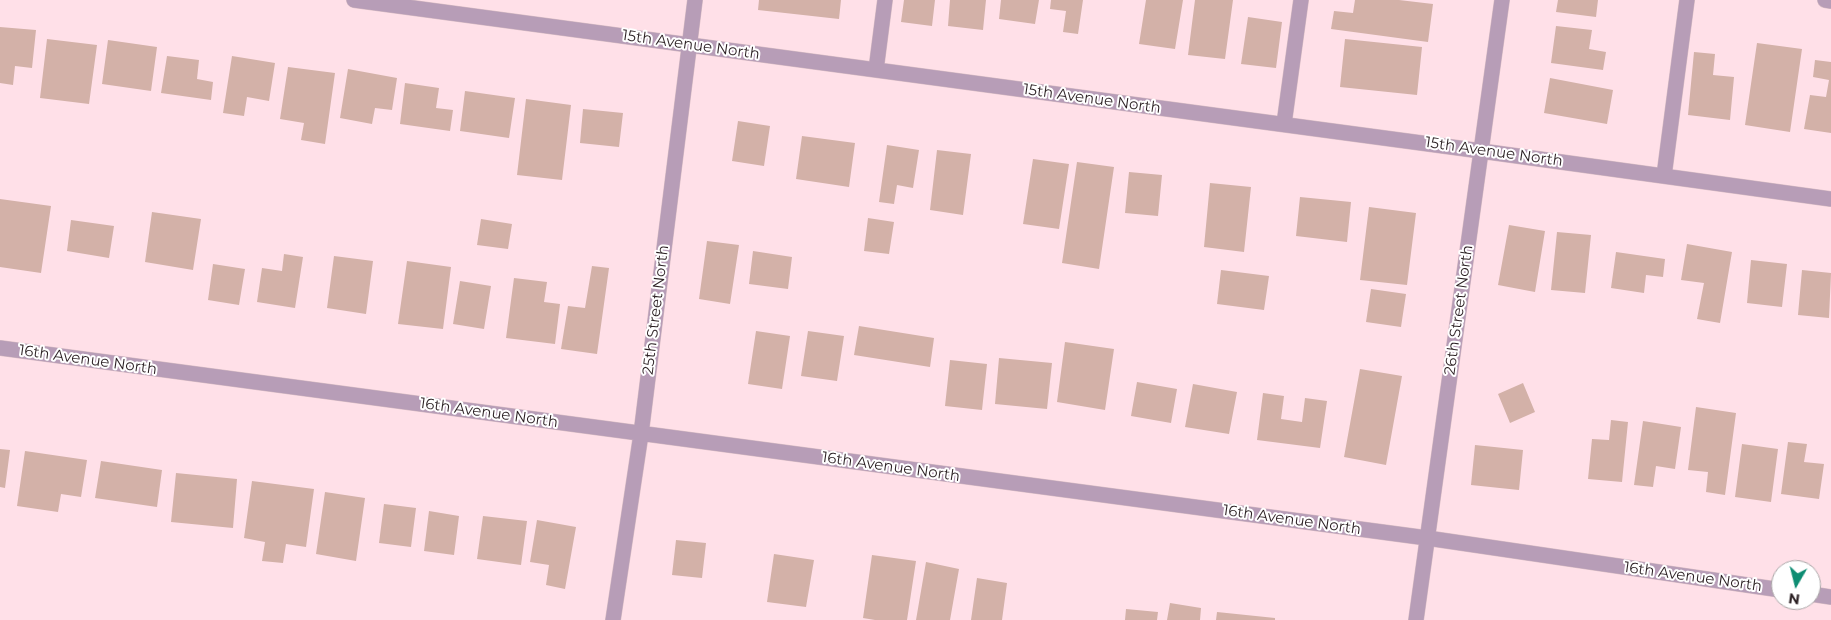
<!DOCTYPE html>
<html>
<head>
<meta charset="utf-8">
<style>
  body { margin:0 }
  #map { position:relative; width:1831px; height:620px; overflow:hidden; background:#ffe0e8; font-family:Montserrat,sans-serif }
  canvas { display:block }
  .north { position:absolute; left:1771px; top:560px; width:50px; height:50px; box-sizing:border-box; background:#fff; border:1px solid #a9a5a6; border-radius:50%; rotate:188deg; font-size:14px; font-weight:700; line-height:20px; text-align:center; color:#291e21 }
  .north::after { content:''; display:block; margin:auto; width:18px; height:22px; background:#0e8d73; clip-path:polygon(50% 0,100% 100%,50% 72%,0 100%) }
</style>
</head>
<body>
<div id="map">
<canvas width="1831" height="620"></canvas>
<div class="north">N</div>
</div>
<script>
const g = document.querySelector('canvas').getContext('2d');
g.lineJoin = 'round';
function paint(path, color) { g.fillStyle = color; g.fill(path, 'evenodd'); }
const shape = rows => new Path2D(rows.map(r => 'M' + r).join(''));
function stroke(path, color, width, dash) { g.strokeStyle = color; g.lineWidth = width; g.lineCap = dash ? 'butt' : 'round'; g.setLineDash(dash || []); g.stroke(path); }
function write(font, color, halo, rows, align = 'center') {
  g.font = font + ' Montserrat,sans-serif'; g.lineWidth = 4; g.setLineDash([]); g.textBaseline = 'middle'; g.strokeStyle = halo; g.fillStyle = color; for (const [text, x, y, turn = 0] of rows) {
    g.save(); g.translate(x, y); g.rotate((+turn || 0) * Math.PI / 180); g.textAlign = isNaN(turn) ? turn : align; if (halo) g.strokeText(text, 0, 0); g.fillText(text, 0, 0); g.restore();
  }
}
const building = shape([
  [759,0,841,0,839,19,758,10],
  [904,0,935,0,932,26,901,22],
  [950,0,986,0,983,30,948,26],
  [1001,0,1039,0,1035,24,999,19],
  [1051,0,1083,0,1078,34,1063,32,1066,11,1050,9],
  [1146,0,1183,0,1175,49,1139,44],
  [1195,0,1233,0,1225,59,1188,55],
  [1355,0,1399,0,1433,4,1428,42,1331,29,1334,11,1353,13],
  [1558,0,1598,0,1596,17,1556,12],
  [1248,17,1282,22,1276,68,1241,64],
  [1556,26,1592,30,1589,49,1606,52,1603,70,1551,63],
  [0,27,36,30,32,68,15,66,13,85,0,83],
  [47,39,97,45,89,104,40,98],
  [1345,39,1422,47,1417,95,1340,87],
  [108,40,157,47,151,91,102,84],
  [1757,43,1802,49,1790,132,1745,125],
  [1694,52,1715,54,1713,75,1734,77,1730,120,1688,115],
  [167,56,199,60,197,79,213,82,211,100,161,93],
  [232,56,275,63,269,101,247,97,244,116,223,113],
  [1815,60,1831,62,1831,133,1804,129,1810,95,1826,97,1829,80,1813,77],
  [288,67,335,73,325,144,301,140,304,123,280,119],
  [348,69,397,78,392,110,375,108,372,124,340,118],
  [1550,78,1613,90,1607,124,1544,113],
  [405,83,439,88,436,108,453,110,450,131,400,124],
  [465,91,515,98,509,138,460,131],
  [526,99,571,105,562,180,517,175],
  [583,109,623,113,619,147,580,143],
  [738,121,770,126,764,166,732,161],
  [802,136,855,143,849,187,796,179],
  [887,145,919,150,913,188,897,185,894,204,879,202],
  [937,150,971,154,963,215,930,210],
  [1033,159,1069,164,1059,229,1023,224],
  [1077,162,1114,167,1099,269,1062,263],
  [1129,172,1162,175,1158,216,1125,213],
  [1210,183,1251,187,1244,252,1204,247],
  [1300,197,1351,202,1347,242,1296,236],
  [0,199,51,206,41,273,0,267],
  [1369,207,1416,213,1407,285,1360,280],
  [152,212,201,219,193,270,145,262],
  [868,218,894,222,889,254,864,251],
  [481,219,512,224,508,249,477,245],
  [71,220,114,226,109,258,67,251],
  [1509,225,1545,231,1535,292,1498,285],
  [1557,232,1591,235,1585,293,1551,290],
  [707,241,739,245,730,304,699,299],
  [1687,244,1732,252,1720,323,1697,319,1704,283,1681,280],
  [753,251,792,257,788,289,749,284],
  [1616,252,1665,259,1663,277,1646,275,1644,293,1611,288],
  [284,254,303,257,295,308,257,302,262,268,282,271],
  [334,256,373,261,366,314,327,308],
  [1751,260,1787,264,1782,307,1747,303],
  [407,261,451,267,443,329,398,324],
  [213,264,245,269,239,305,208,300],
  [592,266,609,268,597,354,561,349,568,306,585,308],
  [1221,270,1269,276,1264,310,1217,304],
  [1802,270,1831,273,1829,318,1798,315],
  [514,278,547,282,544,302,560,304,555,344,506,338],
  [460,281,491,286,484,329,453,324],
  [1371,289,1406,294,1401,327,1366,322],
  [859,326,934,338,930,367,854,355],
  [756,331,790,336,782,389,748,384],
  [808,331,844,336,837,381,801,376],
  [1065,342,1114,349,1105,410,1057,402],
  [999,358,1052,363,1047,409,995,404],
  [950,360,987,364,982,410,945,406],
  [1360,369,1402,376,1386,465,1344,457],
  [1137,382,1177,389,1171,423,1131,416],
  [1523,383,1535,412,1510,423,1498,394],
  [1193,384,1237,392,1229,434,1185,427],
  [1263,393,1284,396,1281,419,1302,422,1305,398,1327,401,1320,448,1257,440],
  [1696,407,1736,413,1725,495,1706,492,1708,472,1688,470],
  [1611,420,1628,422,1622,482,1588,479,1592,439,1609,440],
  [1643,421,1681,427,1675,469,1656,466,1653,487,1634,485],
  [1788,442,1807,444,1804,462,1824,464,1819,499,1781,494],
  [1742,444,1778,449,1771,502,1735,497],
  [1475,445,1523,450,1519,490,1471,485],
  [0,449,10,450,5,488,0,487],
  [25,451,87,460,81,497,61,494,58,512,17,506],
  [101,461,162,470,157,507,95,498],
  [176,473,237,479,233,528,171,522],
  [252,481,314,489,306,547,286,544,283,563,262,561,265,542,244,538],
  [325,492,365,498,356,561,316,554],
  [384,504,416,508,411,547,379,543],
  [429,511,459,516,454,555,424,551],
  [483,516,527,521,521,565,477,559],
  [537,520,576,527,565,589,546,585,549,565,530,562],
  [676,540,706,543,702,578,672,575],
  [774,554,814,560,806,607,767,602],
  [872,555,916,561,907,620,875,620,863,618],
  [926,562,959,569,950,620,916,620],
  [977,578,1007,583,1002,620,971,620],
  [1170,603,1201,608,1200,620,1167,620],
  [1126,609,1158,612,1157,620,1125,620],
  [1217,612,1275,618,1275,620,1216,620]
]);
const minor = shape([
  [354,0,1481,151,1831,199],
  [1825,0,1831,1],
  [876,70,885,0],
  [1284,124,1301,0],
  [1664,176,1687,0],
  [0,348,1427,538,1781,590],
  [1811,594,1831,597],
  [613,620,641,434,695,0],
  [1416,620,1502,0]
]);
const streetNames = [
  ["15th Avenue North",691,45,8],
  ["15th Avenue North",1092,99,8],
  ["15th Avenue North",1494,152,8],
  ["25th Street North",656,310,-83],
  ["26th Street North",1459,310,-82],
  ["16th Avenue North",88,360,8],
  ["16th Avenue North",489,413,8],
  ["16th Avenue North",891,467,8],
  ["16th Avenue North",1292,520,8],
  ["16th Avenue North",1693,577,8]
];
paint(building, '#d3b1a8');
stroke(minor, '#d8bdc4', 16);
stroke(minor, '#b79db7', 15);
write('15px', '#291e21', '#fff', streetNames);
</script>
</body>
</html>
